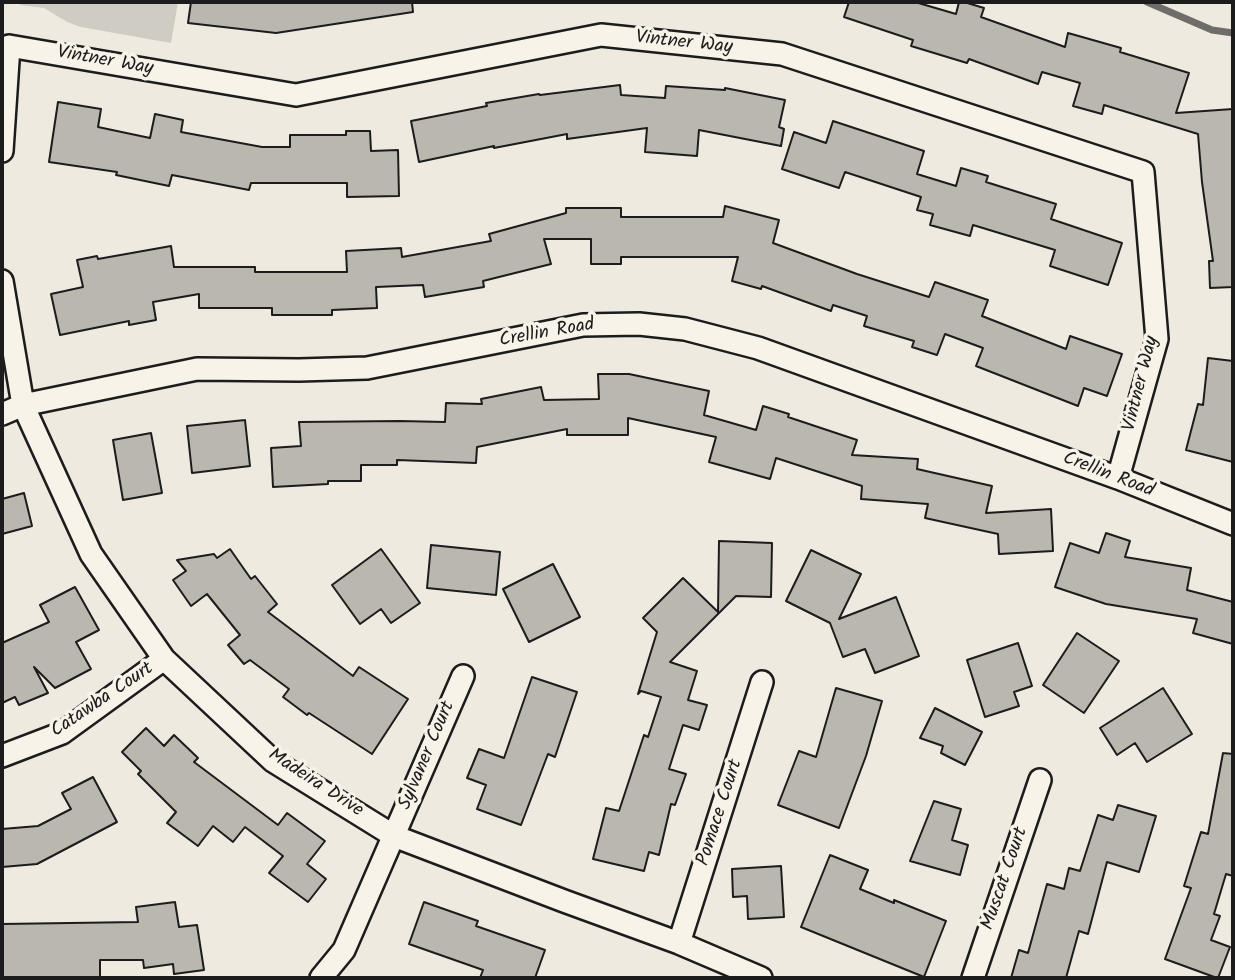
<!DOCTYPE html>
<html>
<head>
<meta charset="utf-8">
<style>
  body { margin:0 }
  #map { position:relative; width:1235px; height:980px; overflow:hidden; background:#eeeae0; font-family:Kalam,sans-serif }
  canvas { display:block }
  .frame { position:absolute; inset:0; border:4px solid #1c1c1c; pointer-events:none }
</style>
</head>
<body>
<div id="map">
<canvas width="1235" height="980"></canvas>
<div class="frame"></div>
</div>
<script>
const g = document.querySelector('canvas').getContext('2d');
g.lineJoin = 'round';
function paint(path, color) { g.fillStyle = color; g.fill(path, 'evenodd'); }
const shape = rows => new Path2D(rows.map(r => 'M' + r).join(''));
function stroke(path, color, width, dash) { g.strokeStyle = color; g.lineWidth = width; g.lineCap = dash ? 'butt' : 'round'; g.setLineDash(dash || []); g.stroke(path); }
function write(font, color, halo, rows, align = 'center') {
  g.font = font + ' Kalam,sans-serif'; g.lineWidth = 7; g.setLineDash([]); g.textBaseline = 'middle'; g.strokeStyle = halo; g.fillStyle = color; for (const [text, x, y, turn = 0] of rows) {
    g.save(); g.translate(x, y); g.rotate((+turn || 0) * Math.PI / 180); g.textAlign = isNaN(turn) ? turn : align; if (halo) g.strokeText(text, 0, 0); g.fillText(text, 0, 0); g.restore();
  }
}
const green = shape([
  [19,2,178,2,171,43,81,27,67,22,44,8,20,5]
]);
const stream = shape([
  [1147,2,1212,30,1233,33]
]);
const building = shape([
  [191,2,412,2,413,12,276,33,188,23,191,2],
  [849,2,915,2,956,14,959,2,964,2,984,8,981,17,1065,47,1068,33,1121,48,1120,52,1189,73,1176,113,1233,109,1233,287,1210,288,1209,261,1213,261,1202,182,1198,134,1104,105,1102,114,1073,106,1080,83,1042,72,1038,84,969,59,967,63,911,46,913,40,844,17,849,2],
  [620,85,621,95,665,98,666,86,725,90,725,88,785,100,779,127,784,129,781,146,699,130,697,156,645,152,647,128,567,139,567,134,494,148,494,146,419,162,411,121,487,106,486,103,539,94,540,95,620,85],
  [58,102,101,109,98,127,150,138,155,114,183,120,181,132,262,147,290,147,290,135,346,135,346,131,370,131,371,151,398,150,399,196,347,197,347,183,251,183,249,190,172,175,169,186,116,175,117,172,49,162,58,102],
  [833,121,924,151,917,174,956,186,961,168,988,176,986,182,1056,204,1051,219,1122,243,1108,285,1050,266,1055,250,973,225,970,236,930,225,933,214,917,210,921,197,845,172,839,188,782,169,794,132,826,143,833,121],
  [725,206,779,220,773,243,857,274,929,297,935,282,988,300,982,316,1066,349,1070,336,1122,354,1107,396,1084,388,1078,406,976,366,983,348,945,334,937,355,912,347,914,341,864,326,867,316,833,305,831,311,762,286,761,289,732,281,738,257,621,257,621,264,591,264,591,239,544,239,551,264,483,281,484,287,425,297,423,285,376,287,377,308,332,310,332,315,272,315,272,308,199,308,199,294,153,302,156,320,129,325,129,321,60,335,51,294,83,287,77,260,97,256,98,259,171,246,174,267,255,267,255,272,347,272,346,251,401,248,402,257,491,241,489,234,566,213,566,208,621,208,621,217,723,217,725,206],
  [1208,358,1233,361,1233,462,1186,450,1198,404,1203,405,1208,358],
  [598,374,629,374,709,391,704,415,756,430,763,406,789,414,788,417,857,440,852,455,918,459,917,469,992,486,986,513,1051,509,1053,551,999,554,998,534,925,518,928,504,861,499,862,486,776,458,770,479,709,462,716,437,628,418,628,435,567,435,567,429,477,447,476,463,397,460,397,465,361,465,361,481,328,481,328,484,273,487,271,448,301,446,299,422,400,421,445,422,446,403,482,404,481,399,541,387,544,400,599,399,598,374],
  [245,420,250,466,192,473,187,426,245,420],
  [151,433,162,493,123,500,113,440,151,433],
  [24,493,32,526,2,534,2,499,24,493],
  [1106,533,1130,541,1125,557,1191,568,1187,590,1233,602,1233,644,1193,633,1197,619,1106,604,1055,587,1070,543,1099,553,1106,533],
  [719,541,772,543,771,597,736,596,670,662,697,671,688,700,707,705,699,730,683,725,669,769,686,774,675,805,671,804,659,855,649,852,644,871,593,859,606,808,619,811,644,735,648,737,661,697,641,691,638,694,657,632,643,618,683,578,718,612,719,541],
  [431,545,500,552,496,595,427,588,431,545],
  [230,549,251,579,255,576,277,604,268,612,353,676,359,667,408,699,372,754,309,713,307,715,283,697,289,689,250,660,244,664,228,645,240,635,207,594,191,606,173,580,186,571,177,560,214,554,217,558,230,549],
  [381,549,420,603,391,623,381,609,360,624,332,585,381,549],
  [811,550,861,574,839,619,896,597,919,656,875,673,865,649,843,657,830,623,786,601,811,550],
  [553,564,580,617,529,642,503,589,553,564],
  [75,587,99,630,76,642,91,669,55,688,34,667,48,693,19,705,15,697,2,703,2,643,49,622,40,605,75,587],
  [1077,633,1119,661,1084,713,1043,685,1077,633],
  [1018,643,1032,686,1014,692,1019,706,985,717,967,660,1018,643],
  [532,677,577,692,555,757,548,754,521,825,477,809,486,785,467,778,479,749,504,758,532,677],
  [836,688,882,701,866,756,839,828,778,805,799,751,816,757,836,688],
  [1163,688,1192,734,1147,762,1135,743,1117,755,1100,728,1163,688],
  [935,708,982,732,965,765,941,753,943,746,920,738,935,708],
  [146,728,164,746,174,735,198,758,194,762,278,825,287,813,325,841,307,864,326,879,308,902,269,873,283,856,245,827,233,842,213,826,198,846,167,823,176,812,138,774,141,771,122,752,146,728],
  [1223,753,1233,754,1233,876,1226,874,1214,914,1220,916,1211,940,1230,947,1218,978,1217,978,1165,959,1191,888,1184,886,1201,832,1208,834,1223,753],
  [93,777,117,822,37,864,2,867,2,829,38,826,71,809,62,793,93,777],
  [934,801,961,809,952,840,968,845,960,875,910,861,934,801],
  [1118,805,1156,816,1139,872,1107,862,1088,934,1079,931,1066,978,1011,978,1019,950,1028,953,1047,884,1064,889,1069,868,1080,871,1098,815,1113,820,1118,805],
  [830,855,868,870,860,889,894,903,894,900,946,921,924,977,801,927,830,855],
  [781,866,784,917,748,919,747,896,733,897,732,869,781,866],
  [175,902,179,927,197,925,204,970,174,974,173,964,144,968,143,960,100,960,100,978,2,978,2,924,138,922,136,907,175,902],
  [424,902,478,921,476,926,545,950,535,978,480,978,483,970,409,944,424,902]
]);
const minor = shape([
  [2,151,9,46,296,95,601,35,782,54,1143,172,1157,339,1118,478],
  [2,281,23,405,91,554,164,659,273,761,394,836,564,901,679,943,761,978],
  [2,414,23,405,197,369,299,370,367,368,583,325,639,324,685,329,758,348,1118,478,1233,524],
  [2,756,62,733,164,659],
  [679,943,762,682],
  [321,978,344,950,463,676],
  [973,978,1040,780]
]);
const streetNames = [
  ["Vintner Way",684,44,6],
  ["Vintner Way",105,62,10],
  ["Crellin Road",547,334,-10],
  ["Vintner Way",1142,384,-76],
  ["Crellin Road",1108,476,21],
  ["Catawba Court",103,701,-34],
  ["Sylvaner Court",428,756,-67],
  ["Madeira Drive",315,784,33],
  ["Pomace Court",721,813,-72],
  ["Muscat Court",1006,879,-71]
];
paint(green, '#cfccc3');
stroke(stream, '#6f6d69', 7);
paint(building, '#bab7af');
stroke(building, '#1c1c1c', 2);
stroke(minor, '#1c1c1c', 26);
stroke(minor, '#f7f3e8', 21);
write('19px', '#1c1c1c', '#f7f3e8', streetNames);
</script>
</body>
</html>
